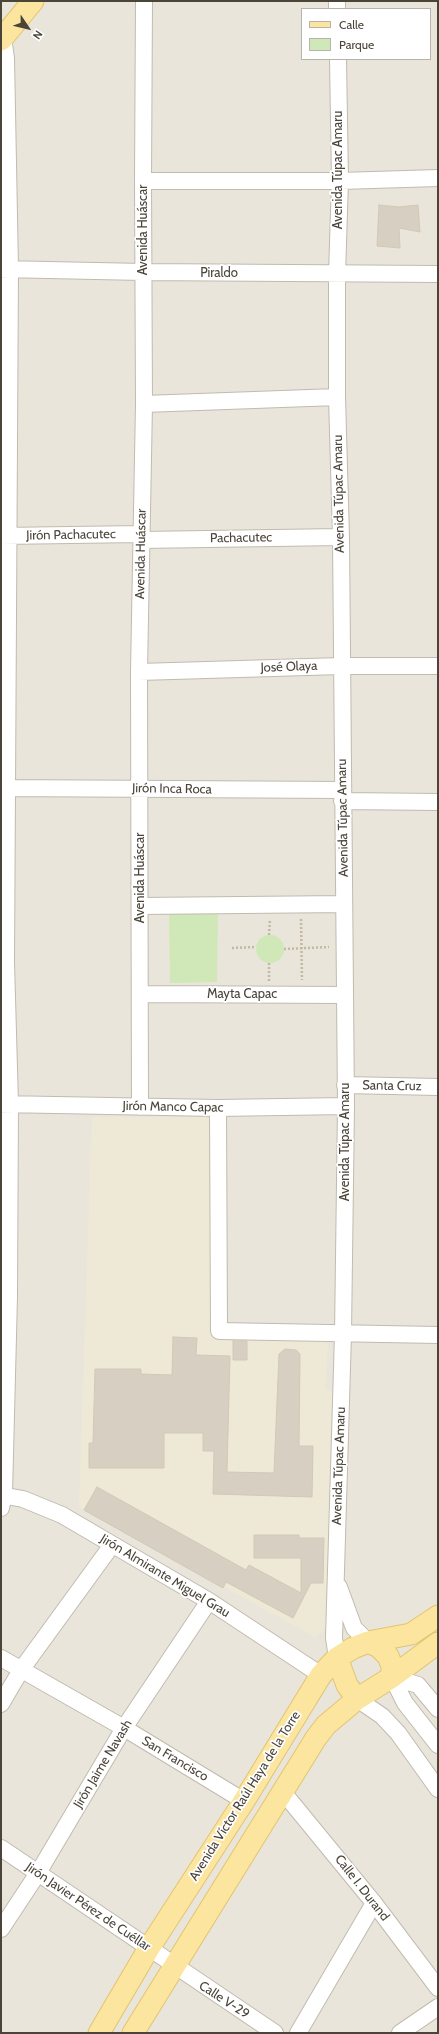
<!DOCTYPE html>
<html>
<head>
<meta charset="utf-8">
<style>
  body { margin:0 }
  #map { position:relative; width:439px; height:2034px; overflow:hidden; background:#f6f3ec; font-family:Cabin,sans-serif }
  canvas { display:block }
  .frame { position:absolute; inset:0; border:2px solid #4a4439; pointer-events:none }
  .legend { position:absolute; left:301px; top:8px; width:130px; height:52px; box-sizing:border-box; background:#fff; border:1px solid #b7b4b0; margin:0; padding:5px 7px; list-style:none; font-size:12px; color:#4a4439 }
  .legend li { display:flex; align-items:center; gap:8px; height:20px }
  .legend b { width:20px; border:1px solid #b7b4b0 }
  .north { position:absolute; left:8px; top:8px; width:40px; height:40px; -webkit-text-stroke:3px #fff; paint-order:stroke; rotate:125deg; font-size:11px; font-weight:700; line-height:16px; text-align:center; color:#4a4439 }
  .north::after { content:''; display:block; margin:auto; width:14px; height:18px; background:#4a4439; clip-path:polygon(50% 0,100% 100%,50% 72%,0 100%) }
</style>
</head>
<body>
<div id="map">
<canvas width="439" height="2034"></canvas>
<div class="frame"></div>
<ul class="legend">
<li><b style="height:5px;background:#fce69f"></b>Calle</li>
<li><b style="height:11px;background:#d0e8b7"></b>Parque</li>
</ul>
<div class="north">N</div>
</div>
<script>
const g = document.querySelector('canvas').getContext('2d');
g.lineJoin = 'round';
function paint(path, color) { g.fillStyle = color; g.fill(path, 'evenodd'); }
const shape = rows => new Path2D(rows.map(r => 'M' + r).join(''));
function stroke(path, color, width, dash) { g.strokeStyle = color; g.lineWidth = width; g.lineCap = dash ? 'butt' : 'round'; g.setLineDash(dash || []); g.stroke(path); }
function write(font, color, halo, rows, align = 'center') {
  g.font = font + ' Cabin,sans-serif'; g.lineWidth = 3.5; g.setLineDash([]); g.textBaseline = 'middle'; g.strokeStyle = halo; g.fillStyle = color; for (const [text, x, y, turn = 0] of rows) {
    g.save(); g.translate(x, y); g.rotate((+turn || 0) * Math.PI / 180); g.textAlign = isNaN(turn) ? turn : align; if (halo) g.strokeText(text, 0, 0); g.fillText(text, 0, 0); g.restore();
  }
}
const residential = shape([
  [1,1,438,1,438,2033,1,2033],
  [302,9,430,9,430,59,302,59]
]);
const education = shape([
  [92,1117,213,1117,216,1340,323,1339,328,1345,325,1388,333,1392,326,1628,315,1637,79,1507]
]);
const green = shape([
  [218,913,217,982,170,983,169,914],
  '256 949a14 14 0 1 1 28 0a14 14 0 1 1-28 0Z'
]);
const building = shape([
  [379,205,399,207,418,205,420,232,399,228,400,248,377,246,379,205],
  [173,1337,197,1338,196,1355,230,1356,227,1472,274,1473,279,1354,285,1349,296,1350,300,1354,299,1446,313,1446,312,1497,213,1494,214,1451,203,1451,203,1433,164,1433,164,1468,89,1468,89,1443,93,1443,95,1369,141,1369,141,1374,172,1375,173,1337],
  [233,1341,247,1341,247,1360,233,1360,233,1341],
  [97,1487,246,1570,249,1565,301,1593,301,1558,254,1558,254,1535,299,1535,299,1538,324,1538,323,1583,311,1583,293,1618,226,1582,223,1588,84,1510,97,1487]
]);
const path = shape([
  [301,919,302,980],
  [269,935,270,919],
  [232,948,255,947],
  [284,949,329,947],
  [269,963,269,981]
]);
const minor = shape([
  [337,1,337,9],
  [143,181,340,181,438,178],
  [1,269,143,272,438,274],
  [144,404,337,397],
  [1,536,141,534],
  [141,540,341,537],
  [139,672,341,666,438,666],
  [1,788,342,790],
  [342,801,438,802],
  [140,906,344,904],
  [140,994,345,995],
  [345,1085,438,1087],
  [1,1104,218,1108,346,1106],
  [140,1107,139,672,144,404,143,181,144,1],
  [218,1108,219,1331,438,1335],
  [1,1495,23,1499,62,1515,209,1601,321,1675],
  [1,1508,4,1494,9,1296,10,1104,6,962,10,269,6,58,3,38],
  [339,1587,354,1628,368,1642],
  [1,1658,124,1728,244,1801],
  [337,1658,334,1638,343,1334,346,1106,341,537,337,397,337,274,340,181,338,59],
  [392,1677,405,1703,438,1745],
  [392,1677,418,1685,438,1709],
  [357,1699,382,1716,398,1733,438,1789],
  [1,1704,21,1670,112,1545],
  [283,1792,374,1903,438,1988],
  [1,1848,275,2033],
  [1,1929,38,1873,124,1728,209,1601],
  [298,2033,374,1903],
  [400,2033,438,2007]
]);
const major = shape([
  [1,40,33,1],
  [368,1642,379,1647,388,1656,392,1666,392,1677],
  [337,1658,347,1685,357,1699],
  [99,2033,149,1948,244,1801,321,1675,337,1658,353,1648,368,1642,411,1634,438,1616],
  [133,2033,316,1738,326,1725,357,1699,392,1677,438,1643]
]);
const streetNames = [
  ["Avenida Túpac Amaru",338,170,-90],
  ["Avenida Huáscar",143,230,-90],
  ["Piraldo",219,273],
  ["Avenida Túpac Amaru",339,494,-91],
  ["Jirón Pachacutec",71,535,-1],
  ["Pachacutec",241,538,-1],
  ["Avenida Huáscar",141,554,-89],
  ["José Olaya",289,667,-2],
  ["Jirón Inca Roca",172,789,1],
  ["Avenida Túpac Amaru",343,818,-91],
  ["Avenida Huáscar",140,878,-90],
  ["Mayta Capac",242,994],
  ["Santa Cruz",392,1086,1],
  ["Jirón Manco Capac",173,1107,1],
  ["Avenida Túpac Amaru",345,1142,-90],
  ["Avenida Túpac Amaru",339,1466,-88],
  ["Jirón Almirante Miguel Grau",165,1576,31],
  ["San Francisco",175,1759,31],
  ["Jirón Jaime Navash",103,1764,-59],
  ["Avenida Víctor Raúl Haya de la Torre",245,1796,-58],
  ["Calle I. Durand",362,1888,52],
  ["Jirón Javier Pérez de Cuéllar",88,1907,34],
  ["Calle V-29",224,2000,33]
];
paint(residential, '#e9e5da');
paint(education, '#eee9d7');
paint(green, '#d0e8b7');
paint(building, '#d7d0c2');
stroke(building, '#d2c8b5', 1);
stroke(minor, '#c1bbaf', 18);
stroke(major, '#e2c46e', 23);
stroke(path, '#c3b8a0', 2.5, [2, 2]);
stroke(minor, '#fff', 16);
stroke(major, '#fce69f', 21);
write('13px', '#4a4439', '#fff', streetNames);
</script>
</body>
</html>
